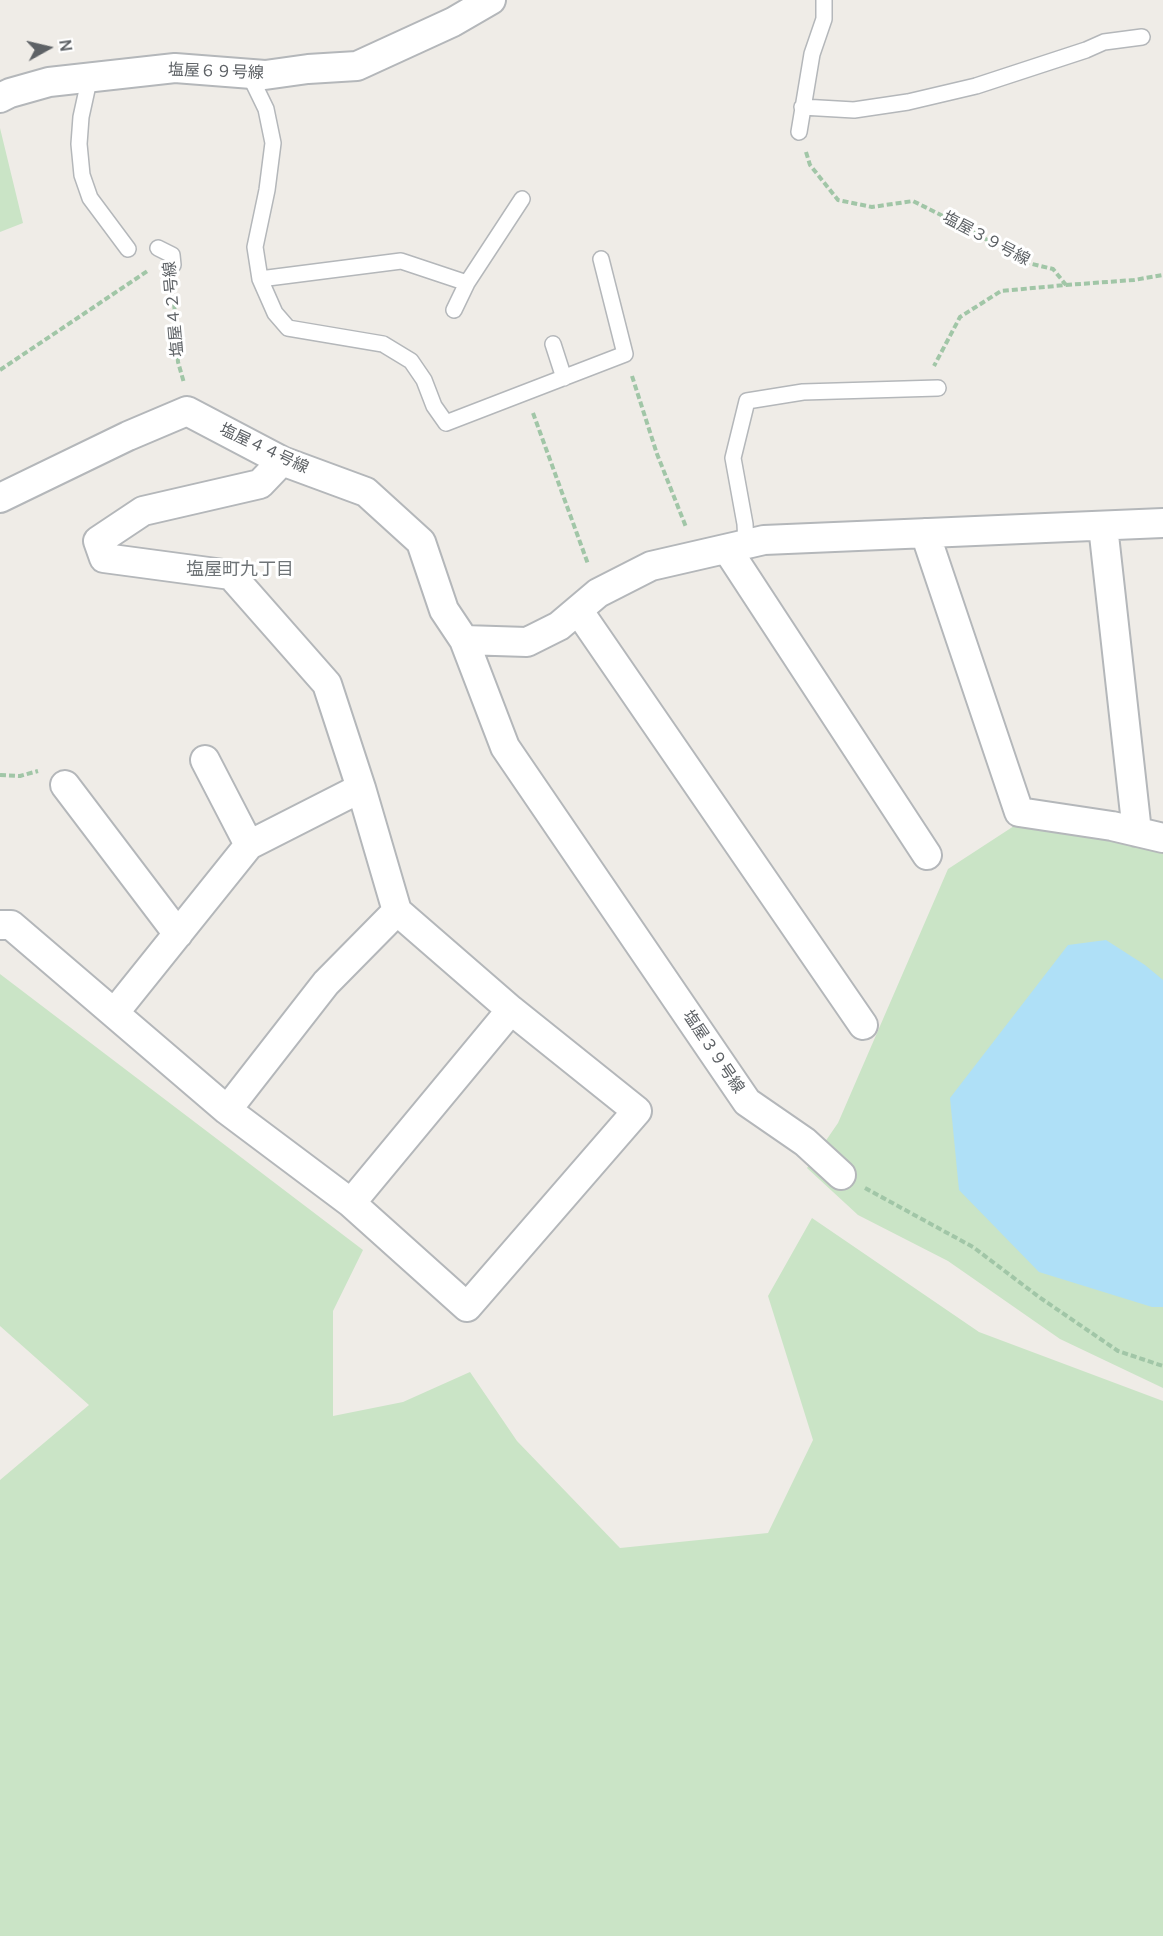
<!DOCTYPE html>
<html>
<head>
<meta charset="utf-8">
<style>
  body { margin:0 }
  #map { position:relative; width:1163px; height:1936px; overflow:hidden; background:#efece7; font-family:Manrope,sans-serif }
  canvas { display:block }
  .north { position:absolute; left:18px; top:18px; width:60px; height:60px; -webkit-text-stroke:4px #fff; paint-order:stroke; rotate:82deg; font-size:16px; font-weight:700; line-height:24px; text-align:center; color:#5e6266 }
  .north::after { content:''; display:block; margin:auto; width:21px; height:27px; background:#5e6266; clip-path:polygon(50% 0,100% 100%,50% 72%,0 100%) }
</style>
</head>
<body>
<div id="map">
<canvas width="1163" height="1936"></canvas>
<div class="north">N</div>
</div>
<script>
const g = document.querySelector('canvas').getContext('2d');
g.lineJoin = 'round';
function paint(path, color) { g.fillStyle = color; g.fill(path, 'evenodd'); }
const shape = rows => new Path2D(rows.map(r => 'M' + r).join(''));
function stroke(path, color, width, dash) { g.strokeStyle = color; g.lineWidth = width; g.lineCap = dash ? 'butt' : 'round'; g.setLineDash(dash || []); g.stroke(path); }
function write(font, color, halo, rows, align = 'center') {
  g.font = font + ' Manrope,"Noto Sans JP",sans-serif'; g.lineWidth = 6; g.setLineDash([]); g.textBaseline = 'middle'; g.strokeStyle = halo; g.fillStyle = color; for (const [text, x, y, turn = 0] of rows) {
    g.save(); g.translate(x, y); g.rotate((+turn || 0) * Math.PI / 180); g.textAlign = isNaN(turn) ? turn : align; if (halo) g.strokeText(text, 0, 0); g.fillText(text, 0, 0); g.restore();
  }
}
const green = shape([
  [0,128,23,223,0,232],
  [1014,826,1094,834,1163,849,1163,1388,1060,1339,948,1261,858,1215,807,1168,838,1123,948,869],
  [0,974,363,1250,333,1311,333,1416,403,1402,470,1372,517,1441,620,1548,768,1533,813,1440,768,1296,812,1218,979,1332,1163,1401,1163,1936,0,1936,0,1480,89,1405,0,1326]
]);
const water = shape([
  [1106,940,1145,965,1163,980,1163,1307,1152,1307,1039,1272,959,1190,950,1098,1068,945]
]);
const path = shape([
  [806,152,810,165,838,200,872,207,913,201,959,224,1028,263,1053,269,1066,285,1001,291,960,317,934,366],
  [1066,285,1134,280,1163,275],
  [173,286,178,362,184,383],
  [0,370,149,270],
  [632,376,657,454,686,527],
  [533,413,588,564],
  [0,775,20,776,38,771],
  [865,1188,973,1247,1039,1297,1118,1351,1163,1366]
]);
const service = shape([
  [249,74,266,109,273,143,267,190,255,247,260,279,275,313,288,328,383,344,411,361,424,380,434,406,446,423,625,354,601,259],
  [90,76,81,117,79,144,82,175,90,198,128,249],
  [802,107,854,110,908,102,976,86,1086,50,1104,42,1142,37],
  [799,132,812,54,824,19,824,0],
  [158,248,172,255,173,265],
  [260,279,401,261,467,283,522,199],
  [454,310,467,283],
  [553,344,564,378],
  [746,544,745,524,733,458,747,401,803,392,938,388]
]);
const minor = shape([
  [0,98,10,93,49,82,175,68,265,75,308,69,357,66,453,22,491,0],
  [0,498,128,436,187,411,282,461,366,492,421,542,444,610,464,640,505,747,747,1102,805,1142,841,1175],
  [1103,526,1137,832],
  [925,533,1019,812,1112,826,1163,838],
  [727,549,927,855],
  [578,610,863,1025],
  [464,640,527,642,559,626,598,593,651,566,764,540,1163,523],
  [205,760,249,845],
  [65,785,178,934],
  [0,925,11,925,227,1110,351,1203,467,1307,637,1111,511,1010,397,911,361,788,327,684,231,575,104,558,98,541,143,511,260,484,282,461],
  [115,1012,249,845,361,788],
  [227,1110,326,983,397,911],
  [351,1203,511,1010]
]);
const streetNames = [
  ["塩屋６９号線",216,72,2],
  ["塩屋３９号線",986,239,28],
  ["塩屋４２号線",174,309,-95],
  ["塩屋４４号線",264,449,25],
  ["塩屋３９号線",713,1052,56]
];
const neighbourhoodNames = [
  ["塩屋町九丁目",240,570]
];
paint(green, '#cae4c6');
paint(water, '#afe0f7');
stroke(service, '#b4b7ba', 18);
stroke(minor, '#b4b7ba', 32);
stroke(path, '#a1c6a7', 4, [6, 3]);
stroke(service, '#fff', 15);
stroke(minor, '#fff', 28);
write('16px', '#5e6266', '#fff', streetNames);
write('18px', '#6f7477', '#fff', neighbourhoodNames);
</script>
</body>
</html>
